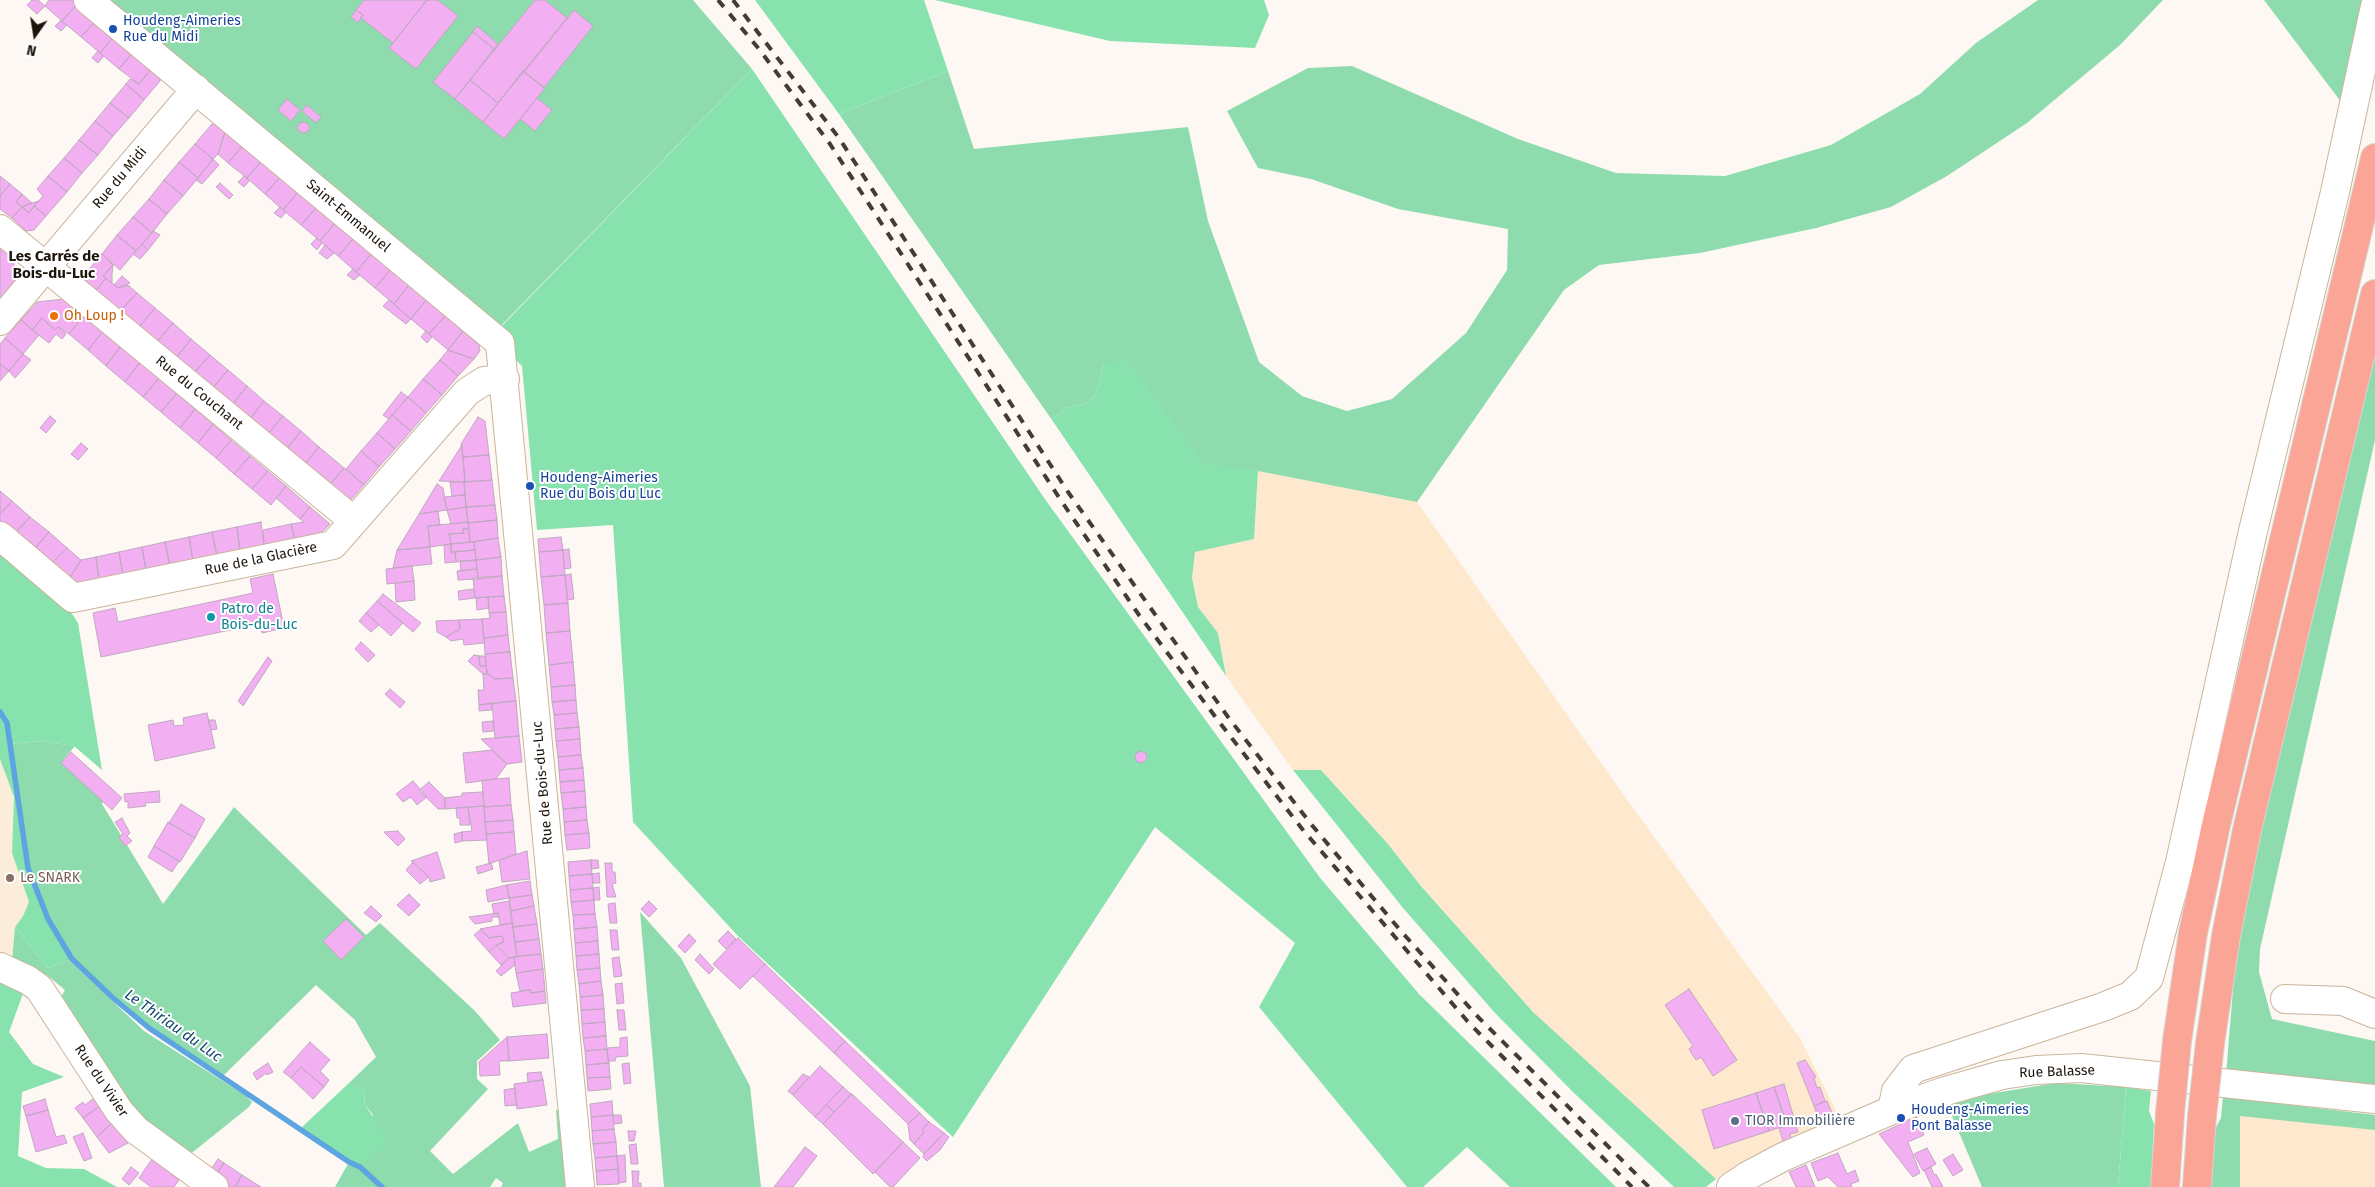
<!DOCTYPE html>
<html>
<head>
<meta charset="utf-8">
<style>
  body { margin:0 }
  #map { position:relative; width:2375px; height:1187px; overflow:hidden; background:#fdf8f3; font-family:"Fira Sans",sans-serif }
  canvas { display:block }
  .north { position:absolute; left:10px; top:10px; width:50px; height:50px; -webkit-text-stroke:4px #fff; paint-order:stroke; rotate:193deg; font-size:14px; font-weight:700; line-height:20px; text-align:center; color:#1d150c }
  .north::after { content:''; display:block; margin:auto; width:18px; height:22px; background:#1d150c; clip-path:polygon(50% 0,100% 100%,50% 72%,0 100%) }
</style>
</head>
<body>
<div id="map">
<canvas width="2375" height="1187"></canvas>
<div class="north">N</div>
</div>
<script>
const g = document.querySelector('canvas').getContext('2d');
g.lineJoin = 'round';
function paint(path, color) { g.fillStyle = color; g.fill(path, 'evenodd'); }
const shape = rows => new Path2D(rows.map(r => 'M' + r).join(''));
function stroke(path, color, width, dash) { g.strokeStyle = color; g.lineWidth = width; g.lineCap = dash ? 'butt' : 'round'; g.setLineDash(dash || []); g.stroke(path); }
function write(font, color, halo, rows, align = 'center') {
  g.font = font + ' "Fira Sans",sans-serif'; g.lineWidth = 4; g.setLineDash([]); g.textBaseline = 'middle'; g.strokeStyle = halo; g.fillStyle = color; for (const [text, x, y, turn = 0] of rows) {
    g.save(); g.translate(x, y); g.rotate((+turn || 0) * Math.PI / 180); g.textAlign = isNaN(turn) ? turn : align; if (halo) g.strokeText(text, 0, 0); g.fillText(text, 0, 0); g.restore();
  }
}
const built = shape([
  [1258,471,1417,502,1618,787,1800,1038,1846,1131,1749,1175,1716,1179,1533,1012,1420,885,1388,844,1321,770,1293,770,1226,676,1218,633,1198,607,1192,578,1195,551,1254,539],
  [2223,1097,2375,1115,2375,1187,2208,1187,2210,1138,2221,1118]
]);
const education = shape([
  [0,759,14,797,12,853,29,902,23,916,15,927,12,961,0,993]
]);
const green = shape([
  [88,0,693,0,752,69,491,336],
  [2038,0,2163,0,2120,45,2027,123,1947,176,1891,207,1816,228,1700,253,1599,265,1564,290,1417,502,1258,471,1203,464,1169,418,1104,363,1096,394,1087,403,1065,408,1052,420,839,114,948,71,974,149,1188,127,1208,221,1259,362,1302,396,1347,411,1392,399,1466,333,1507,270,1508,229,1398,209,1311,179,1258,168,1227,111,1308,68,1352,66,1518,139,1616,173,1725,176,1831,145,1920,94,1976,43],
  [2264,0,2375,0,2351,115],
  [2375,341,2375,440,2260,949,2259,972,2272,1019,2375,1041,2375,1092,2226,1075,2236,953,2258,834],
  [40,741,75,746,63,760,105,796,102,804,163,904,234,807,366,935,380,923,475,1011,500,1040,477,1061,477,1079,488,1089,430,1151,453,1174,518,1123,529,1152,558,1139,556,1110,573,1110,580,1187,501,1187,503,1183,496,1178,490,1187,335,1187,349,1162,360,1167,373,1115,364,1103,365,1094,364,1090,349,1083,376,1057,355,1020,316,985,222,1077,149,1028,113,998,72,959,48,919,28,868,10,744],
  [640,912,681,958,750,1086,761,1187,664,1187],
  [15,927,48,968,69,960,144,1031,246,1096,252,1102,249,1107,183,1160,148,1134,56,1006,65,990,47,975,39,983,12,961],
  [2056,1083,2126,1087,2118,1187,1982,1187,1942,1092,1982,1095],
  [2223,1097,2375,1115,2375,1130,2240,1116,2240,1187,2208,1187,2210,1138,2221,1118]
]);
const forest = shape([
  [755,0,924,0,948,71,839,114],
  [935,0,1264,0,1269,15,1255,48,1110,41],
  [752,69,1047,502,1321,879,1419,994,1616,1187,1510,1187,1467,1147,1423,1187,1407,1187,1259,1007,1295,943,1155,827,953,1137,738,936,633,822,613,525,537,530,522,366,492,336],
  [1127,360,1203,463,1258,471,1254,539,1195,552,1192,578,1198,607,1218,633,1226,676,1052,420,1065,408,1087,403,1096,394,1104,363],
  [0,536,67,606,78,623,102,770,74,746,40,741,10,744,28,868,48,919,72,959,48,968,15,927,23,916,29,902,12,853,14,797,0,759],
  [1293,770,1321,770,1388,844,1420,885,1533,1012,1716,1179,1706,1187,1674,1187,1574,1093,1495,1013,1403,908],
  [0,967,28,980,9,1032,33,1064,64,1077,22,1092,18,1156,46,1168,84,1169,117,1187,0,1187],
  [349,1083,364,1089,365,1094,364,1103,386,1137,384,1147,360,1167,349,1162,300,1129],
  [2126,1087,2151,1091,2149,1111,2154,1124,2151,1187,2118,1187]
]);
const stream = shape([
  [0,712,7,723,28,868,48,919,72,959,113,998,149,1028,349,1162,360,1167,382,1187]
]);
const building = shape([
  [32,0,38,0,45,6,37,14,27,5,32,0],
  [49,0,74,0,78,3,62,21,45,6,49,0],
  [364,0,427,0,393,43,361,18,363,15,356,10,364,0],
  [427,0,438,0,458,16,416,69,389,48,427,0],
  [535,0,545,0,567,18,498,103,470,80,535,0],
  [78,3,97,19,81,37,62,21,78,3],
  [356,10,363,15,358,23,351,17,356,10],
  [574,10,593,26,544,88,524,72,574,10],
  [97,19,115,35,100,53,81,37,97,19],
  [60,21,67,25,61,31,55,26,60,21],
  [477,26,498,44,494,49,473,32,477,26],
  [473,32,494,49,455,99,433,82,473,32],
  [115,35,134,51,119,69,100,53,115,35],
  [98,51,104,56,98,63,92,58,98,51],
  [134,51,153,67,139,84,119,69,134,51],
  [153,67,160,73,160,81,144,100,126,84,130,79,139,84,153,67],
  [523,71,545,88,504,139,483,122,523,71],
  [470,80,498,103,483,122,455,99,470,80],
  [126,84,144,100,129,118,110,103,126,84],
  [537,98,552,110,535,131,520,119,537,98],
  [287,99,300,110,291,121,278,110,287,99],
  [110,103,129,118,113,136,95,121,110,103],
  [307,105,321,117,316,123,302,111,307,105],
  [95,121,113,136,98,155,79,140,95,121],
  [301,122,307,123,310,128,306,133,300,132,297,128,301,122],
  [219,123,226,129,218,154,213,159,195,144,212,124,219,123],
  [226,129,244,144,228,163,218,154,226,129],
  [79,140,98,155,82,173,64,158,79,140],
  [195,144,213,159,198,178,179,162,195,144],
  [244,144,262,160,247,178,228,163,244,144],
  [64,158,82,173,67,192,48,176,64,158],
  [213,159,219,165,202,184,196,180,213,159],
  [262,160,281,176,265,194,247,178,262,160],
  [179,162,198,178,183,196,164,180,179,162],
  [0,176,10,184,0,196,0,176],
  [48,176,67,192,46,216,34,206,43,196,37,189,48,176],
  [244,176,249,181,244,187,238,182,244,176],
  [281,176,299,191,283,210,265,194,281,176],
  [164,180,183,196,167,214,149,199,164,180],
  [220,183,233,195,229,199,216,187,220,183],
  [10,184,22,194,16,202,22,207,12,218,0,209,0,196,10,184],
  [299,191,317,207,301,225,283,210,299,191],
  [22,194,32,203,22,207,16,202,22,194],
  [149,199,167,214,152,233,133,217,149,199],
  [39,201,29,213,22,207,32,203,39,201],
  [34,206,46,216,34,230,26,231,12,218,22,207,29,213,34,206],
  [280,207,286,212,281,218,274,213,280,207],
  [317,207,336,222,320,241,301,225,317,207],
  [133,217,152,233,136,251,117,235,133,217],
  [336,222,354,238,338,256,320,241,336,222],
  [153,231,160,235,148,250,142,244,153,231],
  [117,235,136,251,120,270,102,254,117,235],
  [317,238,322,243,317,250,311,244,317,238],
  [354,238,372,253,356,272,338,256,354,238],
  [0,244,13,255,16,283,0,302,0,244],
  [142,244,148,250,140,259,133,254,142,244],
  [325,245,334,253,327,259,319,253,325,245],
  [372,253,391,269,375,288,356,272,372,253],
  [102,254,113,265,103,276,106,278,96,290,86,281,85,274,102,254],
  [113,265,112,274,112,283,103,276,113,265],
  [353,269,360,275,354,280,347,275,353,269],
  [391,269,409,285,394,304,375,288,391,269],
  [122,276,130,283,118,288,114,285,122,276],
  [106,278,118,288,128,285,137,293,120,311,96,290,106,278],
  [409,285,426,300,411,319,394,304,409,285],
  [137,293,155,308,139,327,120,311,137,293],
  [64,299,84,315,69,334,58,327,55,330,42,318,32,330,21,320,37,302,64,299],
  [389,300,411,319,406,324,383,306,389,300],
  [426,300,445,316,429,334,411,319,426,300],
  [155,308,173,323,157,342,139,327,155,308],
  [84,315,103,331,88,350,69,334,84,315],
  [445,316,463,331,448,350,429,334,445,316],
  [42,318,55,330,58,327,66,334,62,339,56,334,49,343,32,330,42,318],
  [21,320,39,335,23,354,5,338,21,320],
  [173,323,191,339,176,358,157,342,173,323],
  [103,331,121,346,106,366,88,350,103,331],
  [426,331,432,337,427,343,421,337,426,331],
  [463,331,479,345,480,351,474,359,448,350,463,331],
  [5,338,23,354,9,371,0,364,0,344,5,338],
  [191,339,210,355,194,373,176,358,191,339],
  [121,346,140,362,125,382,106,366,121,346],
  [448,350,474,359,458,376,440,360,448,350],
  [23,354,31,360,15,378,9,371,23,354],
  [210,355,228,370,212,389,194,373,210,355],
  [440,360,458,376,442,395,423,379,440,360],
  [140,362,159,378,143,397,125,382,140,362],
  [0,364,9,371,0,381,0,364],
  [228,370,247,386,232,405,212,389,228,370],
  [159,378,177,393,161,412,143,397,159,378],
  [423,379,442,395,426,413,408,397,423,379],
  [247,386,264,401,249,420,232,405,247,386],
  [401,392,408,397,389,419,383,415,401,392],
  [177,393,195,409,180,428,161,412,177,393],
  [408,397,426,413,411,431,392,415,408,397],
  [264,401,283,416,267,435,249,420,264,401],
  [195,409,213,424,198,443,180,428,195,409],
  [392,415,411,431,395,449,377,433,392,415],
  [50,416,56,421,46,433,40,428,50,416],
  [283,416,301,431,285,451,267,435,283,416],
  [478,417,485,421,489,455,463,457,461,444,478,417],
  [213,424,231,440,216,458,198,443,213,424],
  [301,431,319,447,303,466,285,451,301,431],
  [377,433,395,449,379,467,361,451,377,433],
  [231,440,250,456,234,474,216,458,231,440],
  [81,443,88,449,78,460,71,454,81,443],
  [462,445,465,482,439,481,462,445],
  [319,447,344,468,328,487,303,466,319,447],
  [361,451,379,467,364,485,346,469,361,451],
  [489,455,492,480,465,482,463,457,489,455],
  [250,456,268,471,252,489,234,474,250,456],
  [344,468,364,485,348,503,328,487,344,468],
  [268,471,286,486,271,505,252,489,268,471],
  [492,480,495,505,466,507,464,482,492,480],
  [450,482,464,482,465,495,452,496,450,482],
  [437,484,443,488,447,510,419,514,437,484],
  [286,486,310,507,300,519,276,498,286,486],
  [0,491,12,501,0,514,0,491],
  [465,495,466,507,447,510,444,497,465,495],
  [12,501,30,517,14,534,0,523,0,514,12,501],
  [495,505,497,520,468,523,466,507,495,505],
  [310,507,330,524,319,535,295,540,291,524,304,522,300,519,310,507],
  [466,507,468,522,451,524,447,510,466,507],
  [438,511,440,525,428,526,430,547,397,550,419,514,438,511],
  [30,517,49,532,33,551,14,534,30,517],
  [497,520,498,538,470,542,468,523,497,520],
  [261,522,264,546,240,551,237,527,261,522],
  [468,522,469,529,463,529,464,533,449,534,451,544,430,547,428,526,468,522],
  [291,524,295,540,264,546,263,530,291,524],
  [237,527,240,551,217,556,212,532,237,527],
  [463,529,469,529,470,542,451,544,449,534,464,533,463,529],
  [49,532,67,548,50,565,33,551,49,532],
  [212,532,217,556,193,561,189,537,212,532],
  [189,537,193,561,170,566,165,542,189,537],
  [561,537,563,550,539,552,538,539,561,537],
  [498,538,501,557,476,560,474,542,498,538],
  [165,542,170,566,146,571,142,547,165,542],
  [474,542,475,550,451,552,451,544,474,542],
  [451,544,451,552,455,552,456,562,445,563,444,545,451,544],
  [142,547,146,571,123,576,119,552,142,547],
  [430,547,432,564,393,568,397,550,430,547],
  [67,548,81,560,68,581,50,565,67,548],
  [569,549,571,568,564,569,563,550,569,549],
  [475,550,476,560,456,562,455,552,475,550],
  [563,550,565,575,541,577,539,552,563,550],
  [119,552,123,576,99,581,96,557,119,552],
  [96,557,99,581,75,586,68,581,81,560,96,557],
  [501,557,502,576,478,579,476,560,501,557],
  [476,560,477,569,461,571,460,561,476,560],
  [412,566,414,581,387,584,386,569,412,566],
  [477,569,478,579,458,580,457,571,477,569],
  [273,574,284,628,262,633,259,624,101,657,93,613,115,608,118,622,253,593,250,579,273,574],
  [571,574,574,599,567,600,565,575,571,574],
  [565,575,568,603,544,605,541,577,565,575],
  [502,576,504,596,475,598,473,578,502,576],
  [414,581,415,600,396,602,395,583,414,581],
  [474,589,475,598,459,600,458,591,474,589],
  [383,594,421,623,413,632,377,601,383,594],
  [504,596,506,612,489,613,488,597,504,596],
  [488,597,489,608,477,610,476,598,488,597],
  [377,601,403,623,391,636,366,613,377,601],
  [568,603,570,631,546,633,544,605,568,603],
  [506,612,508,635,484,638,482,619,490,618,489,613,506,612],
  [366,613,379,625,371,632,359,621,366,613],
  [482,619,484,643,464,645,463,639,451,641,446,637,460,629,459,620,482,619],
  [459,620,460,629,446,637,437,632,436,621,459,620],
  [570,631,573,662,549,665,546,633,570,631],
  [508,635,510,652,485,654,484,638,508,635],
  [361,642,375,655,368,662,355,649,361,642],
  [510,652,513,678,495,679,487,673,485,654,510,652],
  [474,655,479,656,480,666,486,666,488,674,483,674,468,661,474,655],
  [479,656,485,656,486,666,480,666,479,656],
  [268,657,272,661,243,706,238,701,268,657],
  [573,662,575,685,551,687,549,665,573,662],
  [483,674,488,674,495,679,513,678,516,701,479,705,478,690,484,690,483,674],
  [575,685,576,700,552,702,551,687,575,685],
  [390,689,405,702,400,708,385,694,390,689],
  [576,700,577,713,554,715,552,702,576,700],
  [516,701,519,736,495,738,492,703,516,701],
  [492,703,492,710,479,711,479,705,492,703],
  [207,713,215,748,155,761,148,725,173,720,174,726,184,725,183,718,207,713],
  [577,713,579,727,555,729,554,715,577,713],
  [208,720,215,720,217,729,211,730,208,720],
  [493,721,494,731,483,732,482,722,493,721],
  [579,727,580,739,556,741,555,729,579,727],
  [519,736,522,762,507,764,481,739,519,736],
  [580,739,581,755,558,757,556,741,580,739],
  [492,750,507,764,496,779,466,783,463,753,492,750],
  [1140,751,1146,753,1147,759,1142,763,1136,761,1135,755,1140,751],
  [71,752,122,798,112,810,61,763,71,752],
  [581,755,583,768,559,770,558,757,581,755],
  [583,768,584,780,560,782,559,770,583,768],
  [509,778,511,805,484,807,482,780,509,778],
  [584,780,585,791,561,793,560,782,584,780],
  [413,781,427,797,417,805,411,797,403,802,396,794,413,781],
  [429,782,445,798,445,809,438,809,419,790,429,782],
  [159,791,160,802,145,803,146,806,128,808,128,801,125,802,124,794,159,791],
  [585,791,586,807,563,809,561,793,585,791],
  [483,792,484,806,445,809,444,798,462,796,462,793,483,792],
  [181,804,205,819,195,838,169,823,181,804],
  [511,805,513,820,485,822,484,807,511,805],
  [484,806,487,840,462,841,462,832,472,831,468,807,484,806],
  [468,807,470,825,460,825,460,818,457,818,456,808,468,807],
  [586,807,587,820,564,822,563,809,586,807],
  [122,818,130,833,127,836,132,841,125,846,119,837,123,834,115,822,122,818],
  [513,820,514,832,486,834,485,822,513,820],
  [587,820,589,833,565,835,564,822,587,820],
  [168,822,195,838,180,862,154,846,168,822],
  [398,831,405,839,398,846,384,832,398,831],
  [462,832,462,841,455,843,454,834,462,832],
  [514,832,516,854,489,864,486,834,514,832],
  [589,833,590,848,567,850,565,835,589,833],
  [154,846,179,861,172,872,148,857,154,846],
  [527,851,530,879,502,882,499,860,527,851],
  [437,852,445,878,430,882,429,877,411,861,437,852],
  [591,860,592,874,569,876,568,862,591,860],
  [591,860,598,860,599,868,591,869,591,860],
  [413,862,429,877,420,884,406,870,413,862],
  [491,863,493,869,478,874,476,867,491,863],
  [605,863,612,863,612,872,615,872,616,883,612,884,616,897,607,897,605,863],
  [599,873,600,883,593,883,592,874,599,873],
  [592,874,593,888,570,890,569,876,592,874],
  [530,881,532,895,509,898,507,885,530,881],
  [507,885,509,898,488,902,486,890,507,885],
  [599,887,600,900,594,900,593,888,599,887],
  [593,888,594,900,571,902,570,890,593,888],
  [409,894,420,905,409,916,397,905,409,894],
  [532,895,534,906,511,911,509,898,532,895],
  [594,900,595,914,573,915,571,902,594,900],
  [509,901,512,923,500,925,498,913,494,914,492,904,509,901],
  [649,901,657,909,649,917,641,909,649,901],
  [615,903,617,923,610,923,608,904,615,903],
  [371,906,382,916,376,922,364,913,371,906],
  [534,906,537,924,513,927,511,911,534,906],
  [498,913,499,917,492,917,492,921,475,924,469,917,498,913],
  [595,914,597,927,574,929,573,915,595,914],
  [346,919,364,937,341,960,323,941,346,919],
  [512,923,517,957,509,958,496,945,504,942,502,936,489,938,480,929,512,923],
  [537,924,539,939,515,942,513,927,537,924],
  [597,927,598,941,575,943,574,929,597,927],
  [481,929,489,938,502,936,504,942,496,945,489,952,474,935,481,929],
  [610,930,617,930,619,950,612,950,610,930],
  [728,931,736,939,726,949,718,941,728,931],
  [689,934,696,941,685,953,678,946,689,934],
  [738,938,765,964,740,989,713,964,738,938],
  [539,939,541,954,517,956,515,942,539,939],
  [598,941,599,954,576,956,575,943,598,941],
  [496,945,509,958,501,965,489,952,496,945],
  [541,954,543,969,516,973,514,957,541,954],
  [599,954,600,968,577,970,576,956,599,954],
  [700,954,714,969,709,974,695,960,700,954],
  [514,957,515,965,501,976,496,971,509,958,514,957],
  [619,957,622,976,614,977,612,958,619,957],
  [765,964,845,1041,834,1053,753,976,765,964],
  [600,968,601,981,579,984,577,970,600,968],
  [543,969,545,991,531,993,530,990,520,991,516,973,543,969],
  [601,981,603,995,580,997,579,984,601,981],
  [622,983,624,1003,617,1004,615,984,622,983],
  [1689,989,1737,1060,1713,1076,1701,1057,1696,1060,1689,1049,1693,1046,1665,1005,1689,989],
  [530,990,531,993,545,991,546,1003,513,1007,511,993,530,990],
  [603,995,604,1009,581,1010,580,997,603,995],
  [604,1009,605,1022,582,1024,581,1010,604,1009],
  [617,1010,624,1010,626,1030,619,1030,617,1010],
  [605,1022,606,1036,583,1038,582,1024,605,1022],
  [547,1034,549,1058,509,1061,507,1037,547,1034],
  [606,1036,607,1049,585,1051,583,1038,606,1036],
  [507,1037,509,1061,499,1061,500,1075,480,1076,479,1062,507,1037],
  [627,1037,628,1056,616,1057,615,1061,608,1061,607,1048,620,1047,620,1038,627,1037],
  [845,1041,920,1113,908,1124,834,1053,845,1041],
  [310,1042,330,1060,320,1071,329,1080,324,1087,301,1067,291,1078,283,1072,310,1042],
  [607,1049,609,1063,586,1065,585,1051,607,1049],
  [1805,1060,1816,1077,1814,1078,1817,1088,1820,1087,1825,1101,1814,1106,1797,1063,1805,1060],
  [268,1063,273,1072,267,1075,266,1073,257,1080,253,1073,268,1063],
  [609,1063,610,1077,587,1078,586,1065,609,1063],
  [629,1063,631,1083,624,1084,622,1064,629,1063],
  [820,1066,843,1087,815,1117,793,1095,820,1066],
  [301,1067,324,1087,313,1099,291,1078,301,1067],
  [541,1072,543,1080,528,1082,527,1073,541,1072],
  [803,1074,809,1077,793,1095,788,1091,803,1074],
  [610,1077,611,1089,588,1091,587,1078,610,1077],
  [543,1080,547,1105,517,1109,514,1084,543,1080],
  [1784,1084,1798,1132,1790,1134,1791,1139,1783,1141,1779,1128,1787,1125,1774,1087,1784,1084],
  [843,1087,851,1094,834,1112,826,1105,843,1087],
  [1774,1087,1787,1125,1769,1131,1756,1093,1774,1087],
  [515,1088,517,1105,505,1106,504,1090,515,1088],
  [1756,1093,1769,1131,1714,1149,1702,1110,1756,1093],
  [852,1094,903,1142,873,1174,823,1124,852,1094],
  [94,1098,100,1106,83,1118,75,1108,83,1102,85,1105,94,1098],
  [45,1099,48,1110,26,1116,23,1106,45,1099],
  [612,1101,613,1115,591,1117,590,1104,612,1101],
  [1827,1101,1836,1122,1822,1128,1814,1106,1827,1101],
  [826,1105,834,1112,823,1124,815,1117,826,1105],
  [100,1106,113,1122,97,1137,83,1118,100,1106],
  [48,1110,56,1137,64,1135,67,1143,36,1152,26,1116,48,1110],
  [920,1113,929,1122,922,1130,924,1132,914,1144,910,1140,908,1124,920,1113],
  [613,1115,614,1129,592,1131,591,1117,613,1115],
  [613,1115,621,1115,622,1123,614,1124,613,1115],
  [1916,1117,1924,1135,1908,1142,1920,1173,1913,1177,1879,1134,1916,1117],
  [113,1122,128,1143,109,1153,97,1137,113,1122],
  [929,1122,944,1133,924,1154,914,1144,924,1132,922,1130,929,1122],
  [614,1129,616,1142,593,1144,592,1131,614,1129],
  [628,1131,636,1131,634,1141,629,1141,628,1131],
  [83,1133,92,1158,84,1161,73,1137,83,1133],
  [944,1133,949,1137,940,1150,927,1161,923,1157,924,1154,944,1133],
  [616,1142,617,1156,595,1158,593,1144,616,1142],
  [903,1142,920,1158,893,1187,890,1187,875,1172,903,1142],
  [636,1144,638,1164,631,1164,629,1145,636,1144],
  [805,1147,817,1156,793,1187,774,1187,805,1147],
  [1927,1148,1936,1164,1923,1171,1914,1154,1927,1148],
  [1838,1153,1847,1174,1855,1170,1859,1181,1851,1184,1852,1187,1838,1187,1828,1177,1818,1181,1811,1163,1838,1153],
  [1953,1154,1963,1170,1953,1176,1943,1160,1953,1154],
  [625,1155,626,1182,619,1183,617,1156,625,1155],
  [617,1156,618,1169,596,1171,595,1158,617,1156],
  [152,1159,179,1180,174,1187,151,1187,139,1178,152,1159],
  [218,1159,224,1163,214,1178,208,1174,218,1159],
  [224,1163,242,1175,235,1187,228,1187,214,1178,224,1163],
  [1806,1165,1815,1187,1796,1187,1789,1172,1806,1165],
  [131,1167,139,1173,129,1185,122,1179,131,1167],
  [1931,1167,1934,1175,1936,1174,1943,1187,1932,1187,1924,1170,1931,1167],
  [618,1169,619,1184,597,1185,596,1171,618,1169],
  [632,1171,639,1171,638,1183,641,1183,641,1187,633,1187,632,1171],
  [242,1175,261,1187,235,1187,242,1175]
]);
const minor = shape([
  [88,0,500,343,580,1187],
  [0,229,354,521],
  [0,321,196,89],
  [0,536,73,598,333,545,467,392,484,381,505,379],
  [0,967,28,980,39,988,119,1111,136,1130,214,1187],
  [2285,999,2343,1001,2375,1014],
  [1892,1110,1896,1091,1913,1069,2103,1007,2130,996,2149,978,2180,862,2253,531,2335,192,2375,6],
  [1731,1187,1749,1175,1783,1157,1892,1110,1942,1092,2002,1075,2036,1070,2081,1068,2375,1099]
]);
const highway = shape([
  [2177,1041,2193,933,2216,825,2375,158],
  [2210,1043,2226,936,2247,830,2375,294],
  [2165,1187,2170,1113],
  [2197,1187,2202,1116]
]);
const rail = shape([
  [718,0,759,49,830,144,1060,499,1139,615,1220,723,1303,830,1469,1023,1632,1187],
  [733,0,839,138,1068,492,1228,717,1311,824,1400,930,1479,1018,1649,1187]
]);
const highwayBridge = shape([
  [2170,1113,2177,1041],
  [2202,1116,2210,1043]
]);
const markers = [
  [113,29,5,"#1a4fb4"],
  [54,316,5,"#e8710a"],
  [530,486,5,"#1a4fb4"],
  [211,617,5,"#0f9aa8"],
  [10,878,5,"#8d6e63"],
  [1901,1118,5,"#1a4fb4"],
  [1735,1121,5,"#5c6f8a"]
];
const transitNames = [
  ["Houdeng-Aimeries",123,21],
  ["Rue du Midi",123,37],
  ["Houdeng-Aimeries",540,478],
  ["Rue du Bois du Luc",540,494],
  ["Houdeng-Aimeries",1911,1110],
  ["Pont Balasse",1911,1126]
];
const streetNames = [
  ["Rue du Midi",120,178,-50],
  ["Saint-Emmanuel",348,216,40],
  ["Rue du Couchant",199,393,39],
  ["Rue de la Glacière",261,559,-12],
  ["Rue de Bois-du-Luc",543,783,-95],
  ["Rue Balasse",2057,1072,-2],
  ["Rue du Vivier",101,1081,56]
];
const foodNames = [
  ["Oh Loup !",64,316]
];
const cultureNames = [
  ["Patro de",221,609],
  ["Bois-du-Luc",221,625]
];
const educationNames = [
  ["Le SNARK",20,878]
];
const serviceNames = [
  ["TIOR Immobilière",1745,1121]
];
const neighbourhoodNames = [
  ["Les Carrés de",54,257],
  ["Bois-du-Luc",54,274]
];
const waterNames = [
  ["Le Thiriau du Luc",173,1026,35]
];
paint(built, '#ffe9ce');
paint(education, '#fbedd9');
paint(green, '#8edcad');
paint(forest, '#88e2ad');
stroke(stream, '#5ca5e1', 5.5);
paint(building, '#f2aff2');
stroke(building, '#c0a8c0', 1);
stroke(minor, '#cab59b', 30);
stroke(highway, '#d6d5d3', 30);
stroke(minor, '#fff', 28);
stroke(highway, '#fba596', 28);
stroke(rail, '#433c34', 4, [9, 9]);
stroke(highwayBridge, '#d6d5d3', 30, []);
stroke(highwayBridge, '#fba596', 28);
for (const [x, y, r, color] of markers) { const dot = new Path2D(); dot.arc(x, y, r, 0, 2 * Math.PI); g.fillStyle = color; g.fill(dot); stroke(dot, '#fff', 2); }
write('14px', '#164399', '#fff', transitNames, 'left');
write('14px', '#1d150c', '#fff', streetNames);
write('14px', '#c56008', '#fff', foodNames, 'left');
write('14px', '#0d838f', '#fff', cultureNames, 'left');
write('14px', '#785e54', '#fff', educationNames, 'left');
write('14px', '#4e5e75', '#fff', serviceNames, 'left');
write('bold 15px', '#1d150c', '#fff', neighbourhoodNames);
write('italic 15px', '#11486f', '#fff', waterNames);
</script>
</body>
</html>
